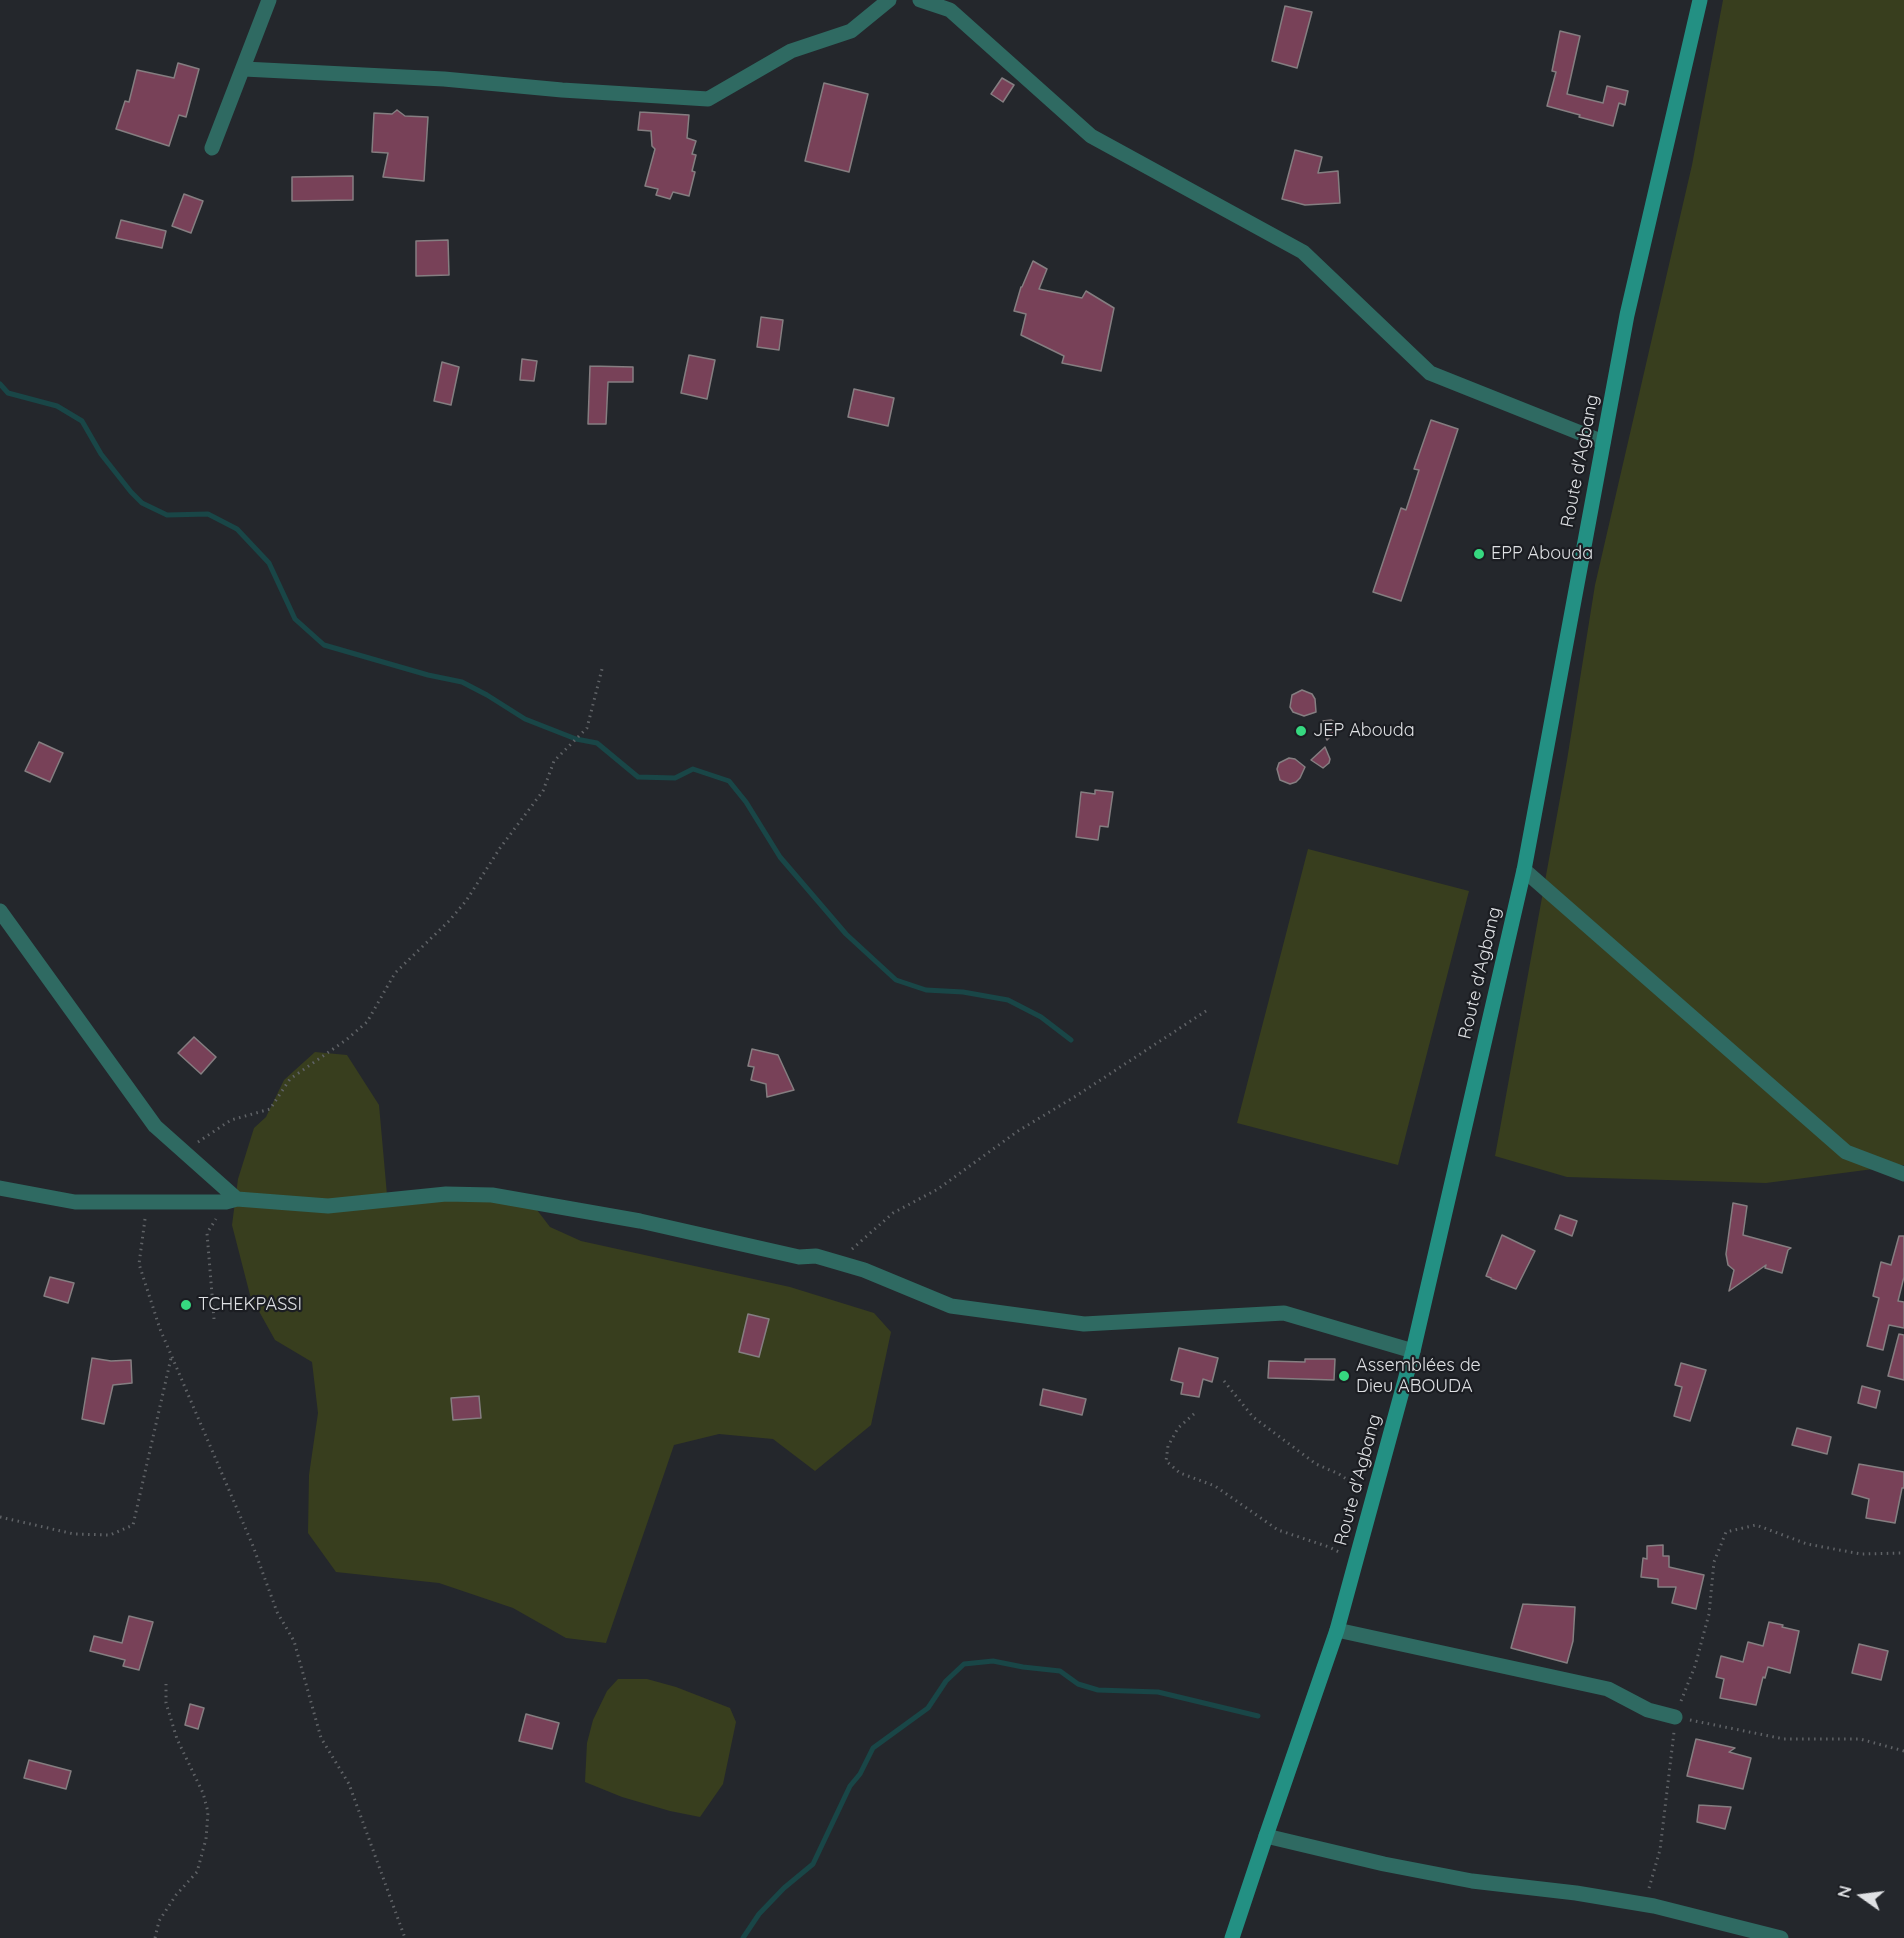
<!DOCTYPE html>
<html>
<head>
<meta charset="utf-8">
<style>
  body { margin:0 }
  #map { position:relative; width:1904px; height:1938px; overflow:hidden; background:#24272c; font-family:Quicksand,sans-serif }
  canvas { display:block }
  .north { position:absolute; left:1832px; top:1866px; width:60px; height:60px; -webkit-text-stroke:4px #1b1d22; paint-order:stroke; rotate:284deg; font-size:16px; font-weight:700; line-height:24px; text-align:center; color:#dfe1e4 }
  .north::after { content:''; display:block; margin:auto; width:21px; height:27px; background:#dfe1e4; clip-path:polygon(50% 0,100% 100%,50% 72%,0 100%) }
</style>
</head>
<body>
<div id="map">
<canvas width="1904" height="1938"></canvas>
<div class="north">N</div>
</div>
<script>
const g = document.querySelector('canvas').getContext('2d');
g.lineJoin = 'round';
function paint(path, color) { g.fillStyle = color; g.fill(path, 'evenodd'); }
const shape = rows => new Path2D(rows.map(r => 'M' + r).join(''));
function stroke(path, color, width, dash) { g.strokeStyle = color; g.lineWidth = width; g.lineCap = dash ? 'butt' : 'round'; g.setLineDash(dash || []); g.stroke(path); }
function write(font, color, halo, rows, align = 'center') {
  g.font = font + ' Quicksand,sans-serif'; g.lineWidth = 4.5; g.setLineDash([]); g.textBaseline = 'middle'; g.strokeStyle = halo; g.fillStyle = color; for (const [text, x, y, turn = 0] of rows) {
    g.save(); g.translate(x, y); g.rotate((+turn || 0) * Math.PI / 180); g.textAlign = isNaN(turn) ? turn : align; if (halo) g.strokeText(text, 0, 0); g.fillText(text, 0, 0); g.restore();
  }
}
const green = shape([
  [1723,0,1904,0,1904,1165,1766,1183,1567,1177,1495,1156,1567,760,1595,585,1692,165],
  [1308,849,1469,891,1398,1165,1237,1123],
  [315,1052,347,1055,379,1105,388,1206,486,1195,537,1210,550,1227,581,1241,790,1287,874,1313,891,1332,871,1425,815,1471,773,1439,719,1434,674,1445,606,1643,566,1638,513,1608,439,1583,336,1572,308,1533,309,1475,318,1413,312,1362,275,1340,250,1295,232,1225,238,1179,254,1128,266,1117,284,1080],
  [618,1679,647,1679,676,1687,730,1708,736,1722,723,1784,700,1817,670,1811,622,1797,585,1782,587,1743,593,1720,607,1691]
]);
const stream = shape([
  [0,384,8,393,57,406,82,421,101,454,131,492,142,503,167,515,208,514,237,529,269,563,295,619,324,645,428,675,462,682,487,695,525,719,576,739,597,743,638,777,675,778,693,769,729,781,746,802,780,857,846,934,896,980,926,990,963,992,1008,1000,1041,1017,1071,1040],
  [743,1938,759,1914,784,1888,813,1864,850,1786,860,1774,873,1748,928,1708,946,1681,964,1664,993,1661,1023,1667,1060,1671,1078,1684,1098,1690,1158,1692,1258,1716]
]);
const building = shape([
  [1285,6,1312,12,1297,68,1272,61,1285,6],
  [1560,31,1580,36,1567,94,1603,103,1607,86,1628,91,1625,105,1619,103,1613,126,1579,117,1580,115,1547,106,1556,72,1552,71,1560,31],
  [178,63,199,69,186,117,179,115,169,146,116,129,125,101,129,102,137,70,174,78,178,63],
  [1002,78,1014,85,1003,102,991,94,1002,78],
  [824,83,868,94,849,172,805,161,824,83],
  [397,110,405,116,428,117,424,181,383,177,388,153,372,152,374,113,392,114,397,110],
  [640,112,689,115,687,138,696,141,692,154,696,155,692,171,695,172,689,196,673,192,670,199,656,195,658,189,645,186,655,149,652,146,651,131,638,130,640,112],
  [1295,150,1322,157,1318,173,1338,171,1340,203,1305,205,1282,199,1295,150],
  [353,176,353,200,292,201,292,177,353,176],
  [184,194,203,201,191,233,172,226,184,194],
  [121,220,166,231,162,248,116,238,121,220],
  [448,240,449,275,416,276,416,241,448,240],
  [1033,261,1047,269,1039,289,1082,298,1086,291,1114,308,1101,371,1062,363,1064,356,1021,335,1026,314,1014,311,1021,287,1022,287,1033,261],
  [761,317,783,320,779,350,757,347,761,317],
  [689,355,715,360,707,399,681,393,689,355],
  [522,359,537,361,534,381,520,380,522,359],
  [442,362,459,367,451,405,434,401,442,362],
  [590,366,633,367,633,382,608,382,606,424,588,424,590,366],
  [854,389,894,398,888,426,848,417,854,389],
  [1431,420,1458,429,1401,601,1373,592,1401,508,1406,510,1419,470,1414,469,1431,420],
  [1302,690,1312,694,1315,699,1316,712,1304,716,1293,712,1290,707,1292,695,1302,690],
  [1331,720,1338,724,1336,731,1327,740,1322,728,1323,721,1331,720],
  [39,742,63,753,50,782,25,771,39,742],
  [1325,747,1330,759,1329,763,1323,768,1311,760,1325,747],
  [1289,758,1295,759,1305,767,1300,778,1296,782,1290,784,1280,780,1277,769,1279,763,1289,758],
  [1095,790,1113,792,1108,827,1100,826,1098,840,1076,837,1081,792,1095,794,1095,790],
  [194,1037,216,1057,201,1074,178,1053,194,1037],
  [752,1049,778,1055,794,1090,767,1097,766,1084,751,1080,754,1067,748,1066,752,1049],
  [1733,1203,1747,1206,1743,1235,1791,1248,1788,1250,1782,1273,1765,1268,1766,1265,1729,1291,1734,1270,1728,1265,1726,1254,1733,1203],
  [1560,1215,1577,1221,1572,1236,1555,1229,1560,1215],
  [1502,1235,1535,1251,1516,1289,1491,1279,1491,1278,1486,1276,1502,1235],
  [1899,1236,1904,1236,1904,1277,1898,1301,1904,1302,1904,1328,1889,1325,1883,1350,1867,1346,1879,1298,1873,1296,1881,1262,1891,1265,1899,1236],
  [50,1277,74,1283,68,1303,44,1296,50,1277],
  [748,1314,769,1319,759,1357,739,1352,748,1314],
  [1899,1334,1904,1335,1904,1380,1888,1376,1899,1334],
  [1179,1348,1218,1358,1212,1382,1203,1379,1199,1397,1181,1394,1183,1383,1171,1380,1179,1348],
  [92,1358,111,1361,131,1360,132,1383,113,1385,104,1424,82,1419,92,1358],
  [1305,1359,1335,1359,1334,1380,1268,1378,1269,1361,1305,1362,1305,1359],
  [1681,1363,1706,1370,1690,1421,1674,1416,1682,1387,1675,1385,1681,1363],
  [1862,1386,1880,1391,1876,1408,1858,1403,1862,1386],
  [1043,1389,1086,1399,1082,1415,1040,1405,1043,1389],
  [479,1396,481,1418,453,1420,451,1398,479,1396],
  [1797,1428,1831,1437,1827,1454,1792,1445,1797,1428],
  [1859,1464,1904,1472,1904,1488,1902,1488,1895,1523,1866,1518,1869,1499,1852,1494,1859,1464],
  [1663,1545,1663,1556,1669,1556,1669,1567,1704,1575,1696,1609,1672,1603,1676,1587,1658,1587,1658,1579,1641,1577,1643,1558,1647,1559,1647,1546,1663,1545],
  [1523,1604,1575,1607,1573,1641,1567,1663,1511,1648,1523,1604],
  [129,1616,153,1622,139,1670,123,1666,125,1660,90,1651,94,1636,122,1643,129,1616],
  [1769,1622,1783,1625,1782,1627,1799,1631,1790,1673,1768,1667,1765,1678,1763,1677,1756,1705,1720,1698,1724,1679,1716,1677,1721,1656,1743,1662,1748,1642,1763,1646,1769,1622],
  [1859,1644,1888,1651,1881,1680,1852,1673,1859,1644],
  [190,1704,204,1708,198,1729,185,1725,190,1704],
  [526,1714,559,1723,552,1749,519,1741,526,1714],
  [1696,1739,1735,1748,1729,1752,1751,1758,1743,1789,1687,1776,1696,1739],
  [29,1760,71,1771,66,1789,24,1778,29,1760],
  [1699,1805,1731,1807,1725,1829,1697,1822,1699,1805]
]);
const path = shape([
  [198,1142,231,1120,270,1109,290,1079,346,1040,367,1022,395,973,449,921,466,901,500,848,543,791,554,761,587,728,602,669],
  [145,1219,139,1264,160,1329,253,1546,277,1612,294,1641,321,1738,349,1784,405,1938],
  [852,1249,893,1213,938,1189,1018,1131,1076,1096,1209,1009],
  [214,1319,207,1233,216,1219],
  [1224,1381,1253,1417,1316,1464,1339,1474,1359,1488],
  [1194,1414,1178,1428,1168,1446,1166,1461,1180,1473,1215,1486,1278,1530,1329,1547,1341,1553],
  [0,1517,74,1534,110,1535,133,1525,171,1358],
  [1681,1701,1695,1666,1709,1614,1714,1562,1726,1532,1756,1525,1807,1544,1861,1554,1904,1553],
  [1690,1720,1784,1739,1860,1739,1904,1751],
  [1649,1888,1660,1850,1674,1732],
  [155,1938,159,1921,176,1895,197,1872,206,1839,208,1812,203,1793,177,1739,166,1703,166,1684]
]);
const minor = shape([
  [920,0,950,10,1091,136,1303,252,1430,373,1603,442],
  [244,69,444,79,562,90,708,99,791,51,851,31,889,0],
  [212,148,269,0],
  [1524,870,1846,1152,1904,1174],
  [0,911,155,1126,237,1199,328,1206,446,1194,492,1195,640,1221,799,1257,816,1256,864,1270,951,1306,1084,1324,1284,1313,1413,1351],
  [0,1188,75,1202,226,1202,237,1199],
  [1337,1630,1608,1689,1648,1710,1675,1717],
  [1266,1836,1384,1864,1472,1881,1576,1893,1654,1906,1781,1938]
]);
const secondary = shape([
  [1232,1938,1266,1836,1337,1630,1413,1351,1524,870,1627,315,1700,0]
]);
const markers = [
  [1479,554,6,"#36d880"],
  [1301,731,6,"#36d880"],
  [186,1305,6,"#36d880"],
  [1344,1376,6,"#36d880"]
];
const streetNames = [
  ["Route d'Agbang",1580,461,-79],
  ["Route d'Agbang",1480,973,-77],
  ["Route d'Agbang",1358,1480,-75]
];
const poiNames = [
  ["EPP Abouda",1491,554],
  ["JEP Abouda",1313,731],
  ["TCHEKPASSI",198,1305],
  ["Assemblées de",1356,1366],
  ["Dieu ABOUDA",1356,1387]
];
paint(green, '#383e1e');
stroke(stream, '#194647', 5);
paint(building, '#784158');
stroke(building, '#857e81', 1.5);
stroke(path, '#606367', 3, [1.5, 4.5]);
stroke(minor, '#2f6a62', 15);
stroke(secondary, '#239083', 15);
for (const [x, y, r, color] of markers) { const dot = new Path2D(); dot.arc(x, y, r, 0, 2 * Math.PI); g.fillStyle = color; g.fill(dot); stroke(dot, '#1b1d22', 2); }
write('18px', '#dfe1e4', '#1b1d22', streetNames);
write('18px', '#dfe1e4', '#1b1d22', poiNames, 'left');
</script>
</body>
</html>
